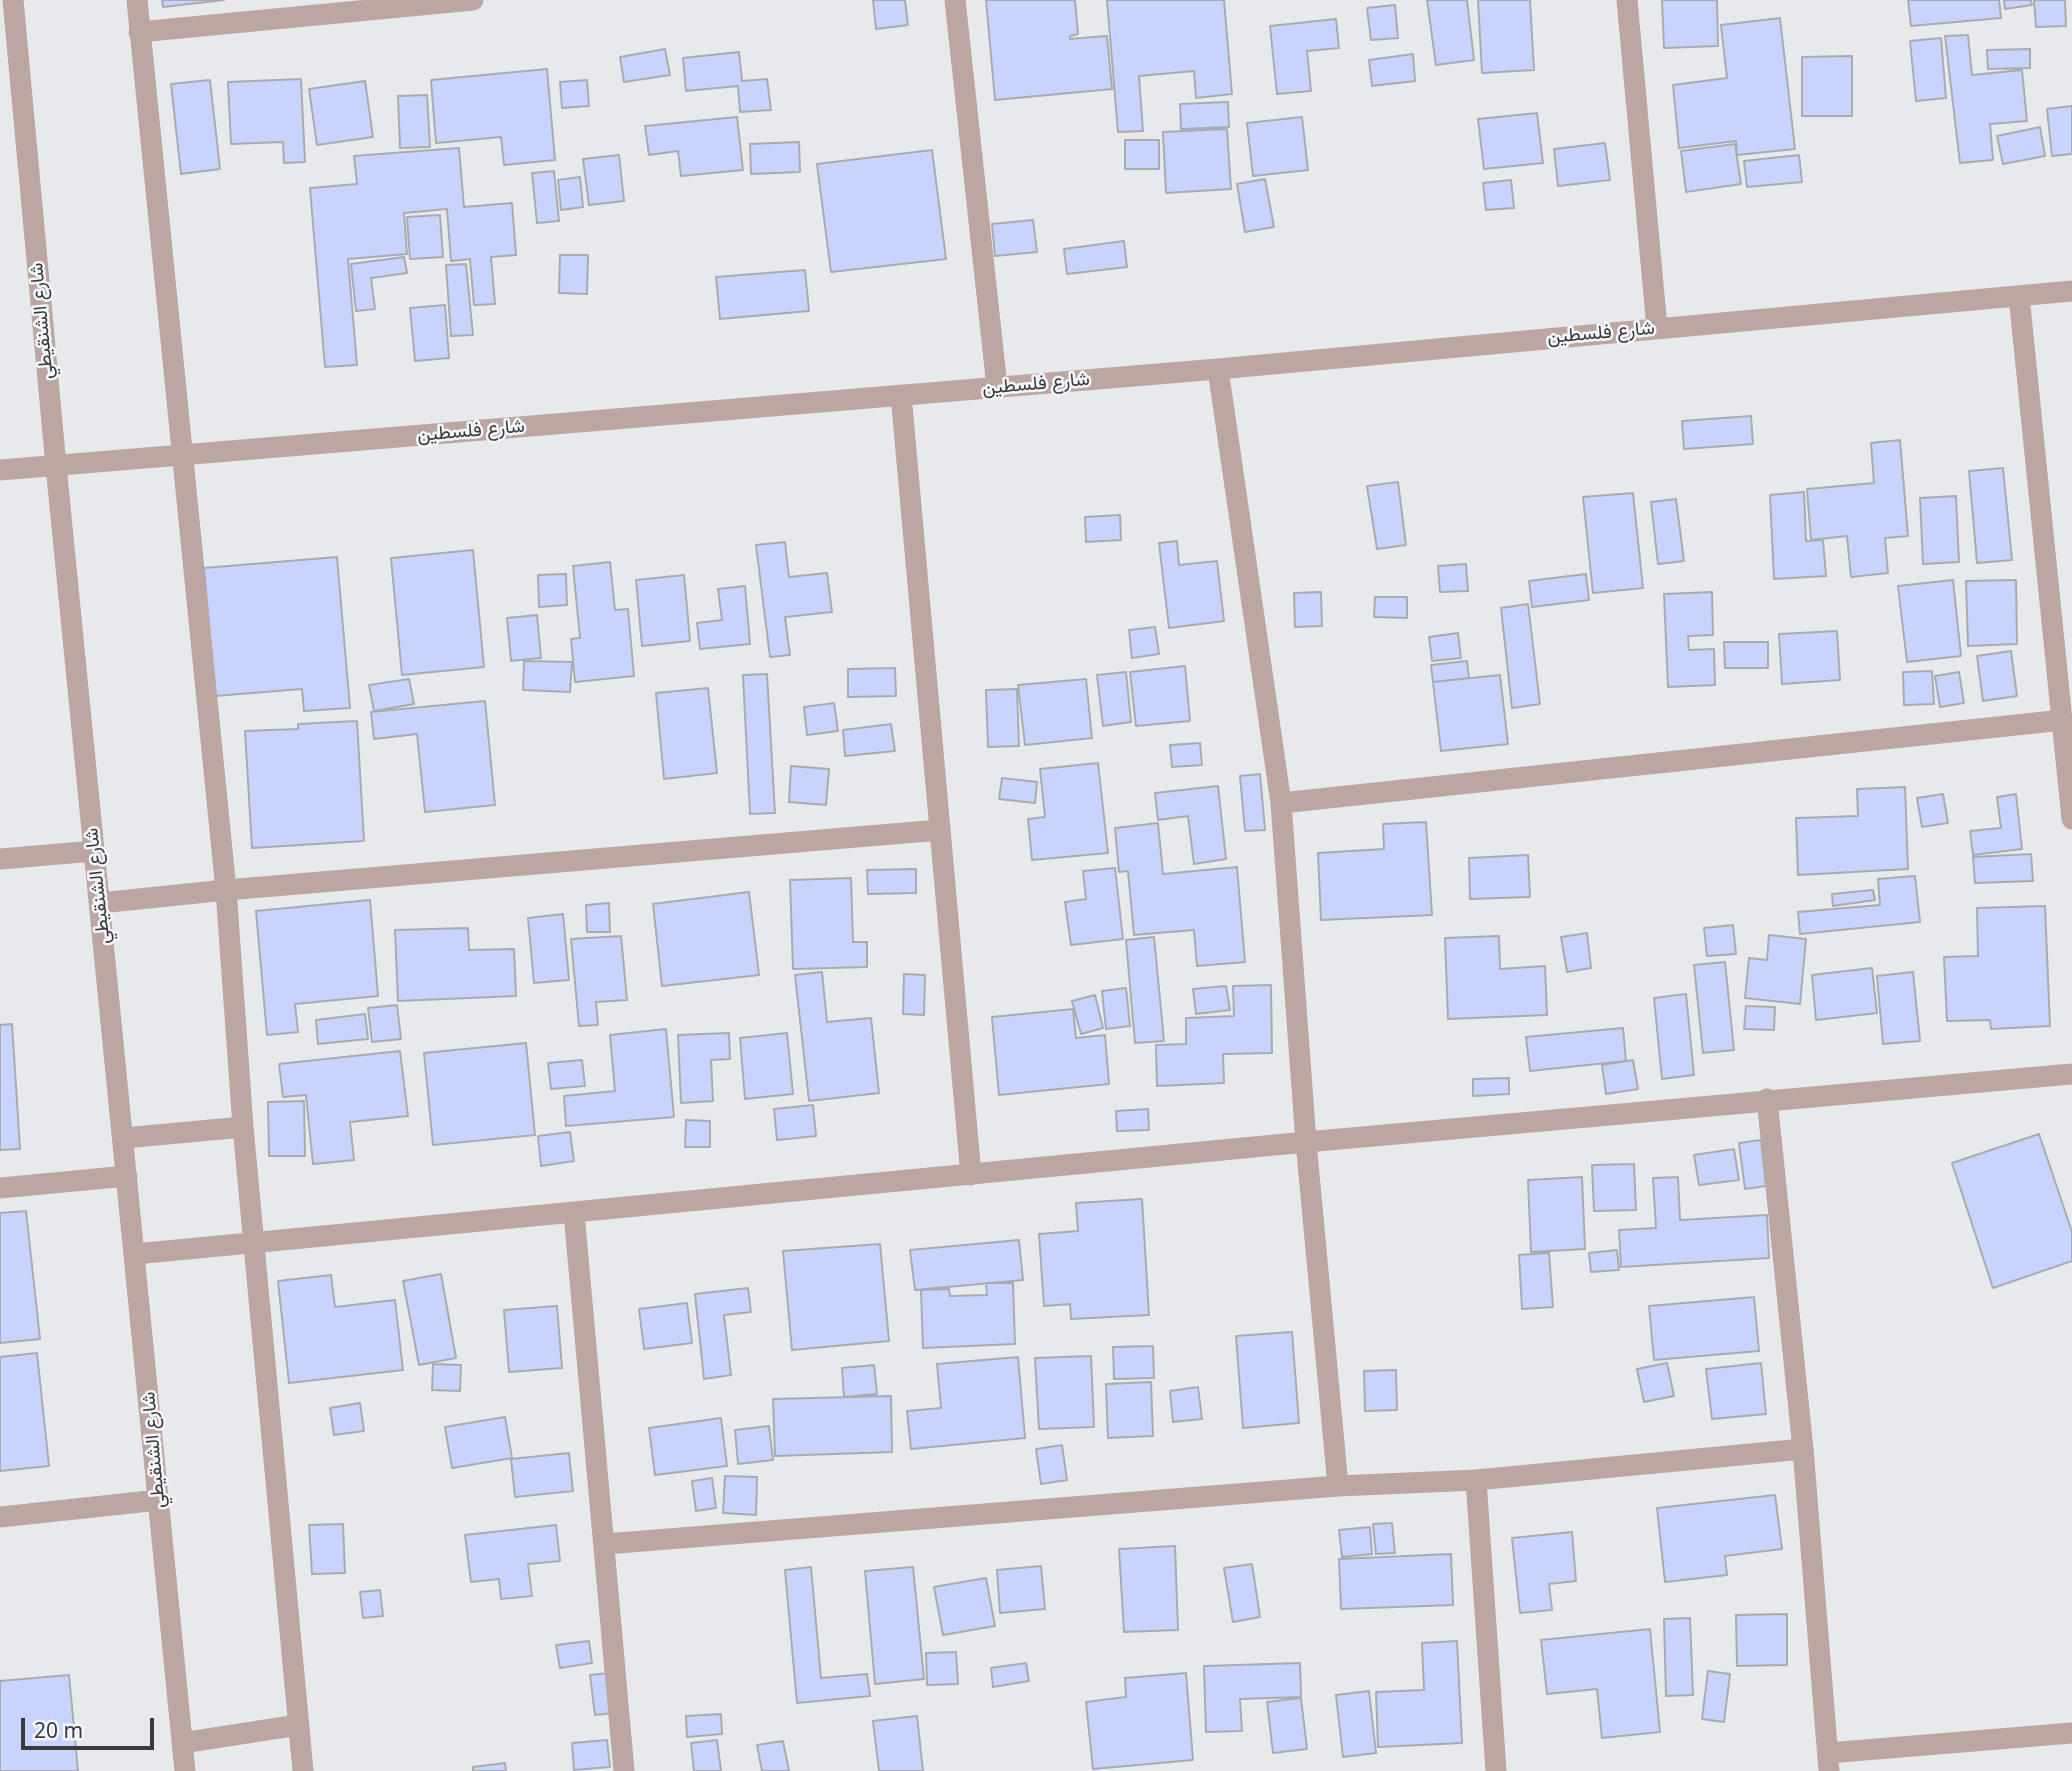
<!DOCTYPE html>
<html>
<head>
<meta charset="utf-8">
<style>
  body { margin:0 }
  #map { position:relative; width:2072px; height:1771px; overflow:hidden; background:#e8e9ed; font-family:"Noto Sans",sans-serif }
  canvas { display:block }
  .scale { position:absolute; left:21px; top:1718px; width:133px; height:32px; box-sizing:border-box; border:4px solid #393a3b; border-top:0; padding-left:9px; font-size:21px; line-height:24px; white-space:nowrap; color:#393a3b; -webkit-text-stroke:5px #f5f6fa; paint-order:stroke }
</style>
</head>
<body>
<div id="map">
<canvas width="2072" height="1771"></canvas>
<div class="scale">20 m</div>
</div>
<script>
const g = document.querySelector('canvas').getContext('2d');
g.lineJoin = 'round';
function paint(path, color) { g.fillStyle = color; g.fill(path, 'evenodd'); }
const shape = rows => new Path2D(rows.map(r => 'M' + r).join(''));
function stroke(path, color, width, dash) { g.strokeStyle = color; g.lineWidth = width; g.lineCap = dash ? 'butt' : 'round'; g.setLineDash(dash || []); g.stroke(path); }
function write(font, color, halo, rows, align = 'center') {
  g.font = font + ' "Noto Sans",Vazirmatn,sans-serif'; g.lineWidth = 5; g.setLineDash([]); g.textBaseline = 'middle'; g.strokeStyle = halo; g.fillStyle = color; for (const [text, x, y, turn = 0] of rows) {
    g.save(); g.translate(x, y); g.rotate((+turn || 0) * Math.PI / 180); g.textAlign = isNaN(turn) ? turn : align; if (halo) g.strokeText(text, 0, 0); g.fillText(text, 0, 0); g.restore();
  }
}
const building = shape([
  [162,0,224,0,163,7,162,0],
  [873,0,905,0,908,25,876,29,873,0],
  [986,0,1075,0,1078,34,1070,36,1070,39,1107,36,1112,89,995,100,986,0],
  [1107,0,1224,0,1232,94,1196,98,1194,71,1139,76,1143,131,1118,132,1107,0],
  [1427,0,1467,0,1474,60,1436,65,1427,0],
  [1478,0,1530,0,1534,70,1482,73,1478,0],
  [1662,0,1717,0,1718,46,1664,48,1662,0],
  [1908,0,1999,0,2001,18,1911,26,1908,0],
  [2004,0,2031,0,2032,5,2005,9,2004,0],
  [2034,0,2065,0,2066,26,2036,27,2034,0],
  [1395,5,1398,38,1371,40,1367,8,1395,5],
  [1780,18,1795,149,1737,155,1736,141,1679,148,1673,85,1727,78,1721,25,1780,18],
  [1336,19,1339,48,1307,51,1311,91,1277,94,1270,26,1336,19],
  [1968,35,1972,75,2022,70,2027,121,1990,124,1993,160,1960,163,1945,36,1968,35],
  [1941,38,1946,98,1916,101,1910,41,1941,38],
  [665,49,670,75,624,82,620,57,665,49],
  [2030,49,2030,68,1988,69,1987,50,2030,49],
  [739,52,742,81,767,79,771,110,740,112,738,86,686,91,683,58,739,52],
  [1413,54,1415,81,1372,86,1369,60,1413,54],
  [1852,56,1852,116,1802,116,1802,57,1852,56],
  [547,69,555,160,504,165,501,137,436,143,431,80,547,69],
  [301,79,305,162,284,163,283,142,231,144,228,82,301,79],
  [210,80,220,169,181,174,171,84,210,80],
  [587,80,589,106,562,108,560,82,587,80],
  [365,81,373,137,317,145,309,89,365,81],
  [427,95,430,147,400,148,398,96,427,95],
  [1228,102,1229,127,1181,129,1180,104,1228,102],
  [2072,106,2072,154,2052,156,2047,109,2072,106],
  [1537,113,1543,163,1484,169,1478,119,1537,113],
  [737,117,743,170,681,176,678,151,649,155,645,126,737,117],
  [1302,117,1308,170,1253,176,1247,123,1302,117],
  [2040,127,2045,156,2003,164,1997,136,2040,127],
  [1227,129,1231,189,1166,193,1163,132,1227,129],
  [1125,140,1159,140,1159,169,1125,169,1125,140],
  [799,142,800,172,751,174,750,144,799,142],
  [1605,143,1610,180,1558,186,1554,149,1605,143],
  [1735,144,1741,184,1686,192,1681,151,1735,144],
  [459,148,464,207,512,203,516,255,491,257,495,304,474,305,470,259,451,261,447,209,404,213,407,254,348,259,357,365,325,367,310,188,357,184,354,156,459,148],
  [932,150,946,259,831,272,817,164,932,150],
  [619,155,624,201,589,205,583,159,619,155],
  [1799,155,1802,182,1747,187,1744,161,1799,155],
  [554,171,559,221,537,223,532,173,554,171],
  [580,177,583,207,561,210,558,180,580,177],
  [1265,179,1274,227,1245,232,1237,184,1265,179],
  [1511,180,1514,208,1486,210,1483,183,1511,180],
  [440,215,443,257,410,259,407,217,440,215],
  [1033,220,1037,252,995,256,992,224,1033,220],
  [1124,241,1127,267,1067,274,1064,249,1124,241],
  [560,255,588,255,587,294,559,293,560,255],
  [404,257,407,273,371,278,375,309,356,311,351,264,404,257],
  [466,264,473,335,451,336,446,265,466,264],
  [805,270,809,311,720,319,716,277,805,270],
  [445,305,449,358,415,361,410,308,445,305],
  [1751,416,1753,444,1684,449,1682,421,1751,416],
  [1900,440,1908,536,1885,538,1888,573,1851,577,1847,536,1811,540,1807,489,1874,483,1871,443,1900,440],
  [2003,468,2012,560,1977,563,1969,471,2003,468],
  [1398,482,1406,545,1377,549,1367,486,1398,482],
  [1804,492,1806,541,1823,540,1826,576,1774,579,1770,495,1804,492],
  [1633,493,1643,588,1593,593,1583,497,1633,493],
  [1956,496,1959,562,1923,564,1920,498,1956,496],
  [1676,499,1684,561,1658,564,1651,502,1676,499],
  [1120,515,1121,540,1086,542,1085,517,1120,515],
  [1177,541,1179,565,1217,561,1224,621,1169,628,1159,543,1177,541],
  [785,542,789,577,827,573,832,612,785,617,790,655,770,657,756,545,785,542],
  [473,550,484,667,402,675,391,558,473,550],
  [337,557,350,708,304,711,302,689,215,696,204,568,337,557],
  [610,562,615,610,628,609,634,676,575,682,571,639,580,638,573,566,610,562],
  [1466,564,1468,591,1440,592,1438,566,1466,564],
  [566,574,567,605,539,607,538,575,566,574],
  [1586,574,1589,600,1532,607,1529,581,1586,574],
  [684,575,690,641,642,646,636,580,684,575],
  [1953,580,1961,656,1907,662,1898,586,1953,580],
  [2016,580,2017,644,1968,646,1966,581,2016,580],
  [745,586,750,644,700,649,697,623,722,620,718,589,745,586],
  [1321,592,1322,626,1295,627,1294,593,1321,592],
  [1712,592,1713,635,1688,636,1689,650,1714,649,1715,685,1668,687,1664,594,1712,592],
  [1375,597,1407,597,1407,618,1374,617,1375,597],
  [1528,604,1540,704,1512,708,1501,608,1528,604],
  [537,615,541,658,511,661,507,618,537,615],
  [1155,627,1159,654,1132,658,1129,630,1155,627],
  [1837,631,1840,680,1782,684,1779,634,1837,631],
  [1458,633,1461,658,1432,661,1429,637,1458,633],
  [1724,642,1768,642,1768,668,1725,668,1724,642],
  [2011,651,2017,696,1983,701,1977,656,2011,651],
  [524,661,572,662,570,692,523,690,524,661],
  [1467,661,1469,678,1433,682,1431,665,1467,661],
  [1185,666,1190,721,1136,726,1130,672,1185,666],
  [895,668,896,696,848,697,848,669,895,668],
  [1932,671,1934,704,1904,705,1903,672,1932,671],
  [1126,672,1131,722,1103,726,1097,675,1126,672],
  [1959,672,1964,703,1940,707,1935,676,1959,672],
  [767,674,775,813,750,814,743,675,767,674],
  [1500,675,1508,744,1441,751,1433,682,1500,675],
  [409,679,414,704,374,711,369,685,409,679],
  [1086,679,1092,738,1025,745,1018,685,1086,679],
  [708,688,717,773,664,779,656,693,708,688],
  [1017,689,1019,746,988,747,986,690,1017,689],
  [485,701,495,805,425,812,417,734,374,739,371,712,485,701],
  [834,703,838,731,807,735,804,707,834,703],
  [357,721,364,841,252,848,245,731,298,729,298,724,357,721],
  [891,724,895,751,845,756,843,730,891,724],
  [1200,743,1202,765,1172,767,1170,745,1200,743],
  [1098,763,1108,853,1032,860,1028,819,1045,817,1040,769,1098,763],
  [791,766,829,769,826,805,789,802,791,766],
  [1260,774,1265,830,1245,831,1240,776,1260,774],
  [1002,778,1037,782,1035,803,999,799,1002,778],
  [1218,786,1226,859,1194,864,1188,816,1158,820,1155,793,1218,786],
  [1905,787,1908,869,1798,875,1796,818,1858,816,1857,789,1905,787],
  [1943,794,1948,823,1922,827,1917,798,1943,794],
  [2016,794,2022,849,1973,855,1970,831,2001,828,1997,797,2016,794],
  [1426,822,1432,915,1321,920,1318,853,1384,849,1383,824,1426,822],
  [1158,823,1163,874,1237,867,1245,962,1197,966,1194,930,1134,935,1128,871,1119,872,1115,828,1158,823],
  [2031,854,2033,881,1975,883,1973,857,2031,854],
  [1528,855,1530,897,1470,899,1469,858,1528,855],
  [1115,868,1123,939,1071,945,1065,902,1086,899,1083,871,1115,868],
  [916,869,916,893,868,894,867,870,916,869],
  [1915,876,1920,922,1800,934,1798,912,1880,905,1878,879,1915,876],
  [851,878,853,942,867,942,867,967,793,969,790,880,851,878],
  [1873,890,1875,900,1833,906,1832,894,1873,890],
  [749,892,759,975,662,986,653,904,749,892],
  [370,900,378,996,295,1004,298,1032,267,1035,256,911,370,900],
  [609,903,610,932,587,932,586,905,609,903],
  [2045,906,2050,1026,1991,1029,1990,1020,1947,1021,1944,957,1978,956,1977,908,2045,906],
  [563,914,569,980,534,983,528,918,563,914],
  [1733,925,1736,954,1707,956,1704,928,1733,925],
  [468,928,469,950,514,949,516,996,398,1001,395,930,468,928],
  [1587,933,1591,968,1567,972,1561,937,1587,933],
  [1769,935,1806,939,1800,1004,1745,998,1749,958,1767,960,1769,935],
  [621,936,627,1000,596,1002,598,1025,579,1026,571,939,621,936],
  [1499,936,1500,969,1545,966,1547,1015,1448,1019,1445,938,1499,936],
  [1154,937,1164,1041,1135,1043,1126,940,1154,937],
  [1725,962,1734,1050,1703,1053,1694,965,1725,962],
  [1872,968,1877,1013,1816,1020,1812,975,1872,968],
  [822,972,827,1022,871,1018,879,1093,809,1101,795,975,822,972],
  [1913,972,1920,1041,1883,1044,1877,976,1913,972],
  [904,974,925,975,924,1015,903,1014,904,974],
  [1271,985,1272,1053,1223,1054,1224,1083,1157,1086,1156,1045,1186,1044,1186,1018,1234,1016,1233,986,1271,985],
  [1226,986,1230,1010,1196,1014,1193,989,1226,986],
  [1126,988,1130,1026,1106,1029,1102,991,1126,988],
  [1686,994,1694,1075,1662,1079,1654,998,1686,994],
  [1095,995,1103,1028,1081,1034,1072,1001,1095,995],
  [397,1005,401,1039,372,1042,368,1008,397,1005],
  [1746,1006,1775,1007,1774,1030,1744,1029,1746,1006],
  [1073,1009,1076,1038,1105,1035,1109,1084,999,1095,992,1017,1073,1009],
  [365,1014,368,1039,318,1044,316,1020,365,1014],
  [12,1024,20,1149,0,1150,0,1025,12,1024],
  [1623,1028,1626,1061,1530,1071,1526,1037,1623,1028],
  [666,1029,674,1117,566,1126,564,1096,615,1091,610,1035,666,1029],
  [729,1033,730,1059,711,1060,713,1101,681,1103,678,1035,729,1033],
  [787,1033,793,1094,745,1099,740,1038,787,1033],
  [526,1043,535,1135,433,1145,424,1053,526,1043],
  [400,1051,408,1116,350,1122,354,1160,313,1164,306,1095,283,1097,279,1064,400,1051],
  [582,1060,585,1086,551,1089,548,1063,582,1060],
  [1633,1060,1638,1089,1606,1094,1602,1065,1633,1060],
  [1509,1078,1509,1094,1473,1096,1473,1079,1509,1078],
  [304,1101,305,1156,269,1156,268,1102,304,1101],
  [813,1105,816,1136,777,1140,774,1109,813,1105],
  [1148,1109,1149,1130,1117,1131,1116,1111,1148,1109],
  [686,1120,710,1121,710,1147,685,1147,686,1120],
  [570,1132,574,1161,541,1166,538,1136,570,1132],
  [2039,1134,2072,1232,2072,1261,1993,1288,1952,1163,2039,1134],
  [1761,1140,1766,1186,1745,1189,1739,1143,1761,1140],
  [1734,1149,1739,1180,1699,1185,1694,1155,1734,1149],
  [1634,1164,1636,1210,1594,1211,1592,1165,1634,1164],
  [1582,1177,1585,1249,1531,1252,1528,1180,1582,1177],
  [1678,1177,1680,1220,1767,1215,1769,1258,1621,1267,1619,1230,1656,1228,1653,1178,1678,1177],
  [1142,1199,1149,1315,1071,1319,1070,1304,1044,1306,1039,1234,1078,1231,1076,1203,1142,1199],
  [26,1211,40,1339,0,1343,0,1213,26,1211],
  [1019,1240,1023,1280,915,1290,910,1250,1019,1240],
  [880,1244,889,1341,792,1350,783,1251,880,1244],
  [1617,1250,1619,1270,1591,1272,1589,1253,1617,1250],
  [1549,1253,1553,1307,1522,1309,1519,1255,1549,1253],
  [441,1274,456,1358,419,1365,403,1281,441,1274],
  [331,1275,335,1307,395,1300,403,1370,289,1383,278,1281,331,1275],
  [986,1283,1013,1283,1015,1344,923,1348,921,1290,949,1289,950,1296,987,1295,986,1283],
  [748,1288,751,1312,724,1315,731,1375,704,1379,695,1294,748,1288],
  [1754,1297,1759,1351,1654,1360,1649,1306,1754,1297],
  [687,1303,692,1343,644,1349,639,1309,687,1303],
  [557,1306,562,1368,509,1372,504,1310,557,1306],
  [1292,1332,1299,1423,1243,1428,1236,1336,1292,1332],
  [1153,1346,1154,1378,1114,1379,1113,1347,1153,1346],
  [37,1353,49,1466,0,1471,0,1357,37,1353],
  [1091,1356,1094,1427,1039,1429,1035,1358,1091,1356],
  [1018,1357,1025,1438,911,1449,907,1411,941,1408,937,1364,1018,1357],
  [1667,1363,1674,1396,1644,1402,1637,1369,1667,1363],
  [1761,1363,1766,1414,1712,1419,1706,1369,1761,1363],
  [433,1364,461,1365,460,1391,432,1390,433,1364],
  [874,1365,877,1394,844,1397,842,1368,874,1365],
  [1396,1370,1397,1410,1365,1411,1364,1371,1396,1370],
  [1151,1382,1153,1436,1108,1438,1106,1384,1151,1382],
  [1198,1387,1202,1419,1173,1422,1170,1391,1198,1387],
  [891,1396,892,1452,775,1456,773,1399,891,1396],
  [360,1403,364,1431,334,1435,330,1408,360,1403],
  [505,1417,512,1458,452,1468,445,1427,505,1417],
  [721,1418,727,1466,655,1475,649,1428,721,1418],
  [769,1426,773,1460,738,1464,735,1430,769,1426],
  [1062,1445,1067,1480,1041,1484,1036,1449,1062,1445],
  [569,1453,573,1491,515,1497,511,1459,569,1453],
  [725,1476,757,1477,756,1515,723,1513,725,1476],
  [712,1478,716,1508,696,1511,692,1481,712,1478],
  [1775,1495,1782,1549,1725,1556,1727,1575,1665,1582,1657,1508,1775,1495],
  [1392,1523,1395,1553,1376,1554,1373,1524,1392,1523],
  [343,1524,345,1573,312,1574,309,1525,343,1524],
  [556,1525,560,1561,528,1564,532,1596,501,1599,499,1579,471,1582,465,1535,556,1525],
  [1370,1527,1372,1554,1342,1557,1339,1530,1370,1527],
  [1572,1532,1576,1581,1549,1584,1552,1610,1520,1613,1512,1538,1572,1532],
  [1175,1546,1178,1630,1124,1632,1119,1549,1175,1546],
  [1451,1554,1453,1605,1341,1609,1339,1559,1451,1554],
  [1252,1564,1260,1617,1233,1622,1224,1568,1252,1564],
  [1041,1566,1045,1609,1000,1613,997,1570,1041,1566],
  [811,1567,821,1678,867,1674,870,1696,797,1703,785,1570,811,1567],
  [913,1567,924,1679,875,1684,865,1571,913,1567],
  [986,1578,995,1626,943,1635,934,1587,986,1578],
  [380,1590,383,1616,363,1618,360,1592,380,1590],
  [1787,1614,1787,1665,1737,1666,1736,1615,1787,1614],
  [1690,1618,1693,1695,1666,1696,1664,1619,1690,1618],
  [1650,1629,1660,1732,1602,1738,1597,1689,1547,1694,1541,1640,1650,1629],
  [589,1641,592,1663,560,1668,556,1645,589,1641],
  [1457,1641,1462,1743,1378,1747,1376,1692,1424,1690,1422,1643,1457,1641],
  [956,1652,958,1684,927,1685,926,1653,956,1652],
  [1026,1663,1029,1681,993,1687,991,1668,1026,1663],
  [1300,1663,1301,1697,1240,1699,1242,1731,1206,1732,1204,1666,1300,1663],
  [1708,1671,1730,1674,1724,1722,1702,1719,1708,1671],
  [608,1673,613,1713,595,1715,590,1675,608,1673],
  [1186,1673,1193,1760,1093,1769,1086,1702,1126,1697,1125,1678,1186,1673],
  [69,1675,78,1771,0,1771,0,1681,69,1675],
  [1369,1691,1376,1753,1343,1757,1336,1695,1369,1691],
  [1301,1698,1307,1749,1273,1753,1267,1702,1301,1698],
  [721,1714,722,1734,687,1737,686,1716,721,1714],
  [917,1716,923,1771,879,1771,873,1721,917,1716],
  [607,1740,610,1767,574,1770,572,1743,607,1740],
  [717,1740,721,1771,694,1771,691,1743,717,1740],
  [783,1741,789,1771,762,1771,757,1745,783,1741],
  [505,1763,506,1771,473,1771,473,1767,505,1763]
]);
const minor = shape([
  [13,0,56,466,185,1771],
  [137,0,226,890,243,1127,303,1771],
  [955,0,997,387],
  [1627,0,1657,328],
  [139,32,473,0],
  [2019,296,2072,819],
  [1218,369,1281,803,1306,1142,1338,1486],
  [901,395,971,1175],
  [0,470,1218,369,2072,291],
  [1281,803,2063,720],
  [0,859,94,851],
  [100,903,226,890,940,830],
  [1767,1099,1803,1449,1829,1771],
  [124,1138,243,1127],
  [0,1188,127,1176],
  [574,1213,624,1771],
  [135,1254,1306,1142,2072,1074],
  [1476,1480,1496,1771],
  [0,1517,159,1500],
  [605,1544,1338,1486,1476,1480,1803,1449],
  [182,1743,298,1725],
  [1828,1753,2072,1733]
]);
const streetNames = [
  ["شارع الشنقيطي",42,321,-95],
  ["شارع فلسطين",1601,333,-5],
  ["شارع فلسطين",1036,384,-5],
  ["شارع فلسطين",471,431,-5],
  ["شارع الشنقيطي",98,886,-96],
  ["شارع الشنقيطي",154,1450,-95]
];
paint(building, '#c8d4fd');
stroke(building, '#aaabaf', 2);
stroke(minor, '#bca6a1', 21);
write('19px', '#393a3b', '#f5f6fa', streetNames);
</script>
</body>
</html>
